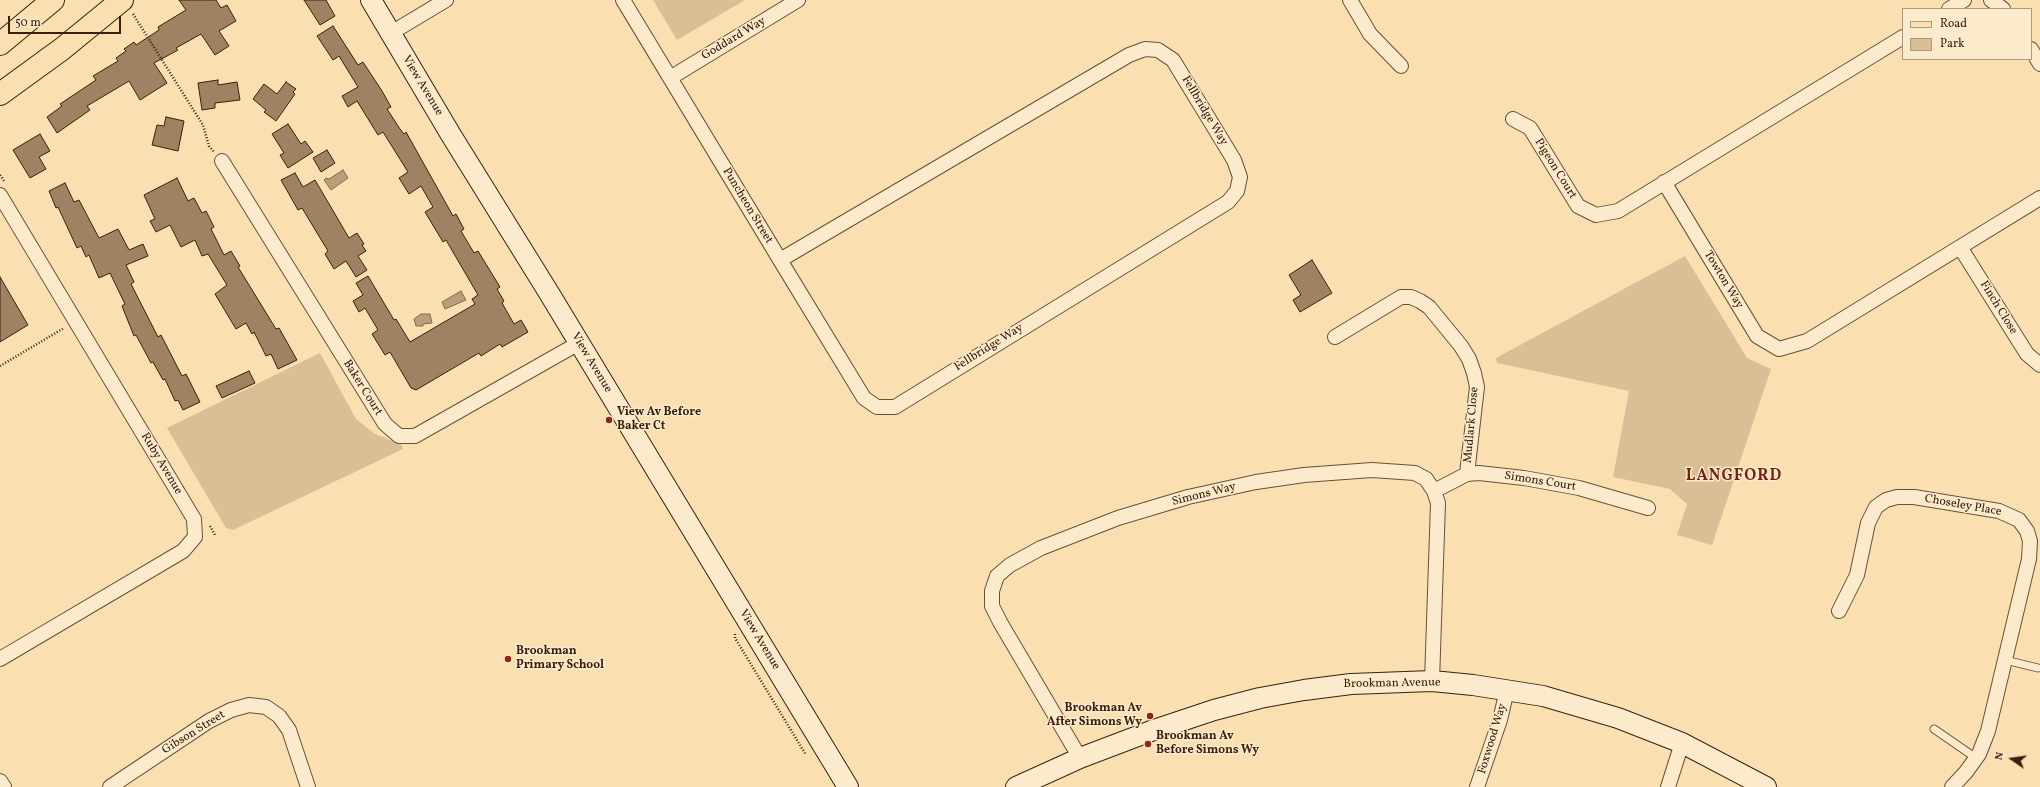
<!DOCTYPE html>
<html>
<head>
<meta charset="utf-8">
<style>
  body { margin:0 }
  #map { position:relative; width:2040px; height:787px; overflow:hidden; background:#fadfb1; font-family:Vollkorn,serif }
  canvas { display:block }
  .legend { position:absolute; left:1902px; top:8px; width:130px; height:52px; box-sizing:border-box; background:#fceacc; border:1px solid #ae9980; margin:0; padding:5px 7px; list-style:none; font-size:12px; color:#39200d }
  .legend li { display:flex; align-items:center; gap:8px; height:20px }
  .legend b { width:20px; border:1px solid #ae9980 }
  .north { position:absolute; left:1992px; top:739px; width:40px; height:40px; -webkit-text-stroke:3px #fceacc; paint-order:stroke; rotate:283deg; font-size:11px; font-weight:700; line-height:16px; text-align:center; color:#39200d }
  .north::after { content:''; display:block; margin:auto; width:14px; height:18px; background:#39200d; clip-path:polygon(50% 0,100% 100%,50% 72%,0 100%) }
  .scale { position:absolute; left:8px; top:16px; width:113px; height:18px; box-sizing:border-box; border:2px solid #39200d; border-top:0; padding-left:5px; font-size:12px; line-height:14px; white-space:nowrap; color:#39200d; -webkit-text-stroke:3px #fceacc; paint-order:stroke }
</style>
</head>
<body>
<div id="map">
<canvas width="2040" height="787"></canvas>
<ul class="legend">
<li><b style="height:5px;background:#fadfb1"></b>Road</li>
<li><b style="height:11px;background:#d9bf95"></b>Park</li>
</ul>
<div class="north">N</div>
<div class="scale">50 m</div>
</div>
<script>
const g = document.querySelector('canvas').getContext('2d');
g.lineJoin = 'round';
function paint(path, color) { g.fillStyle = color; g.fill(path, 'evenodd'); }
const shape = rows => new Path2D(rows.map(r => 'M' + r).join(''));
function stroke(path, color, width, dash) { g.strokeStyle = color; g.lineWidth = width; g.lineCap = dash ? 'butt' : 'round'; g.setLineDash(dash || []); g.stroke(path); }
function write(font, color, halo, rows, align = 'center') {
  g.font = font + ' Vollkorn,serif'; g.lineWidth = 3; g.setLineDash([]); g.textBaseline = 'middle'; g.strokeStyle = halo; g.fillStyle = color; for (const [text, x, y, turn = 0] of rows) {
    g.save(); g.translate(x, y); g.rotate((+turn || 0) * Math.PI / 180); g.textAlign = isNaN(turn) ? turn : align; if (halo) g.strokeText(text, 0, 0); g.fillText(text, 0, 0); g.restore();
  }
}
const green = shape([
  [653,0,745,0,677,40],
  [1685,256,1747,358,1771,369,1712,545,1677,535,1687,504,1670,489,1613,477,1629,391,1497,363,1496,358],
  [320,353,356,419,375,434,401,444,403,449,233,530,226,528,167,428]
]);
const water = shape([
  [343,170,348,178,331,190,324,180,326,178,329,179,343,170],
  [461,291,466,300,445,309,442,302,461,291],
  [421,314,430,314,432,323,423,324,423,326,416,326,414,319,421,314]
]);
const building = shape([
  [179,0,216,0,221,8,227,5,236,21,219,31,229,46,215,55,201,34,176,48,178,50,154,63,167,83,140,100,129,81,87,106,90,110,57,133,47,117,62,106,60,104,96,80,93,76,118,61,116,58,126,51,124,49,134,42,136,45,159,30,158,27,186,10,179,0],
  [304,0,326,0,335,16,320,25,304,0],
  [333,26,358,65,363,62,382,91,391,107,387,109,400,129,404,134,406,132,453,216,456,214,464,229,461,231,474,253,478,251,500,287,497,289,504,301,502,303,514,324,521,320,528,332,502,347,500,344,481,356,479,353,416,390,411,388,390,352,385,355,372,334,378,330,365,308,359,312,353,301,363,295,356,283,368,276,394,320,396,319,410,342,475,304,472,299,478,295,446,240,443,242,425,212,433,207,421,186,409,194,399,178,408,172,383,132,378,135,357,101,348,107,342,96,358,87,339,56,333,60,317,36,333,26],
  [218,80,218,85,237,82,240,100,215,103,215,108,202,110,198,83,218,80],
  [286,82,296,89,293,92,295,94,276,121,264,112,266,110,253,99,264,84,277,94,286,82],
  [166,117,184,121,178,151,152,145,157,125,164,126,166,117],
  [288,124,301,144,305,141,313,152,288,168,280,155,284,153,272,134,288,124],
  [40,134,50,151,39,157,46,169,30,178,13,150,40,134],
  [327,150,335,163,321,172,313,158,327,150],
  [295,173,303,187,315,180,349,238,357,233,364,244,362,245,366,251,358,256,367,270,356,277,346,261,334,269,325,254,328,251,302,208,298,210,281,180,295,173],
  [177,178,188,201,194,198,202,213,206,211,214,227,211,229,224,255,231,251,240,266,238,267,276,329,279,328,297,360,278,369,271,354,266,356,254,332,252,334,246,323,236,329,215,294,227,285,208,254,202,256,195,240,181,247,170,225,156,232,150,221,155,219,144,195,177,178],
  [65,183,74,202,79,200,99,238,118,229,129,250,143,244,148,256,126,265,134,282,131,284,158,337,161,335,182,376,186,374,200,402,183,410,178,400,175,401,165,379,163,380,153,362,151,363,136,335,134,336,122,306,125,304,110,273,99,278,89,255,86,257,81,246,77,248,58,207,56,208,49,191,65,183],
  [1312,260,1332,293,1300,312,1293,300,1301,295,1289,275,1312,260],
  [0,277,28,325,0,342,0,277],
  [249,371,255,383,222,398,216,386,249,371]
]);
const path = shape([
  [133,14,203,125,209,146,214,152],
  [0,175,4,181],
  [0,366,64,328],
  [210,526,215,535],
  [735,634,735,638,806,755]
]);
const lane = shape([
  [2005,660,2038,668],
  [1934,729,1976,758]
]);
const street = shape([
  [623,0,780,260,864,398,877,407,895,407,1228,202,1237,191,1240,177,1234,160,1173,60,1158,50,1145,49,1129,55,780,260],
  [1350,0,1370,34,1401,66],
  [1991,0,2003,9],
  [1949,9,1964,0],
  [391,33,446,0],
  [2031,49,2040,64],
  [670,78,798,0],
  [1513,119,1530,128,1578,206,1596,215,1618,211,1903,37],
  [222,161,385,424,399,436,415,436,579,343],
  [1664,182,1757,336,1779,349,1807,341,2040,198],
  [0,195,194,519,195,537,183,551,0,659],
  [1960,247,2027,354,2040,365],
  [1335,337,1401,297,1411,297,1420,301,1429,307,1461,346,1469,359,1474,373,1477,387,1467,474],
  [1434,491,1467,474,1479,473,1524,478,1579,488,1648,508],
  [1839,611,1857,575,1868,523,1876,507,1886,500,1897,497,1914,497,1999,511,2019,520,2027,531,2030,541,2029,559,1988,731,1979,754,1966,772,1952,787],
  [1080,758,1000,622,992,606,992,591,997,576,1010,565,1041,548,1118,518,1188,497,1256,482,1304,475,1372,470,1415,473,1426,479,1434,491,1438,503,1432,681],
  [0,781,4,787],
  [110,787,209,721,231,710,249,705,266,707,279,716,289,730,308,787],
  [1477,787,1500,720,1507,690],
  [1668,787,1682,743]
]);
const secondary = shape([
  [371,0,451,135,549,293,848,787],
  [1016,787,1080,758,1151,731,1214,710,1260,698,1304,690,1351,684,1432,681,1473,685,1543,696,1618,718,1682,743,1766,787]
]);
const primary = shape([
  [0,44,53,0],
  [0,94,62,49,122,0]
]);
const markers = [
  [609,420,4,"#8f2418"],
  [508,659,4,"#8f2418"],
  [1150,716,4,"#8f2418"],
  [1148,744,4,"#8f2418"]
];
const streetNames = [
  ["Goddard Way",734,39,-31],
  ["View Avenue",422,86,59],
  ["Fellbridge Way",1204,111,59],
  ["Pigeon Court",1555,169,58],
  ["Puncheon Street",747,206,59],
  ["Towton Way",1723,280,59],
  ["Finch Close",1998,308,58],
  ["Fellbridge Way",989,348,-32],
  ["View Avenue",591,363,59],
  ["Baker Court",362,388,58],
  ["Mudlark Close",1472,425,-85],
  ["Ruby Avenue",161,464,59],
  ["Simons Court",1540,482,9],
  ["Simons Way",1204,495,-14],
  ["Choseley Place",1963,506,10],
  ["View Avenue",759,640,59],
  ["Brookman Avenue",1392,684,-1],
  ["Gibson Street",194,733,-32],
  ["Foxwood Way",1493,739,-73]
];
const poiNames = [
  ["View Av Before",617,413],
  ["Baker Ct",617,427],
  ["Brookman",516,652],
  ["Primary School",516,666],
  ["Brookman Av",1142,709,"right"],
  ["After Simons Wy",1142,723,"right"],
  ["Brookman Av",1156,737],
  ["Before Simons Wy",1156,751]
];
const districtNames = [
  ["LANGFORD",1734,477]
];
paint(green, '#d9bf95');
paint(water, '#b89e79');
stroke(water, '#856c4e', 1);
paint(building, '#9d8362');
stroke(building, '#39200d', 1);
stroke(lane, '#695036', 9);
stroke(street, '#695036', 16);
stroke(secondary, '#39200d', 22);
stroke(primary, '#39200d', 24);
stroke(path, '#39200d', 2.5, [1, 2]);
stroke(lane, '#fceacc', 7);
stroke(street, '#fceacc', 14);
stroke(secondary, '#fceacc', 20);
stroke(primary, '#fadfb1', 22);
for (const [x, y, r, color] of markers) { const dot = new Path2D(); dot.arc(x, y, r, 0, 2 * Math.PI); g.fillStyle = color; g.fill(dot); stroke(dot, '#fceacc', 1.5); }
write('12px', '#39200d', '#fceacc', streetNames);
write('bold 12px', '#39200d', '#fceacc', poiNames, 'left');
g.letterSpacing = '1px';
write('bold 16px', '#7a1f14', '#fceacc', districtNames);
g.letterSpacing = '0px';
</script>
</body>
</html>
